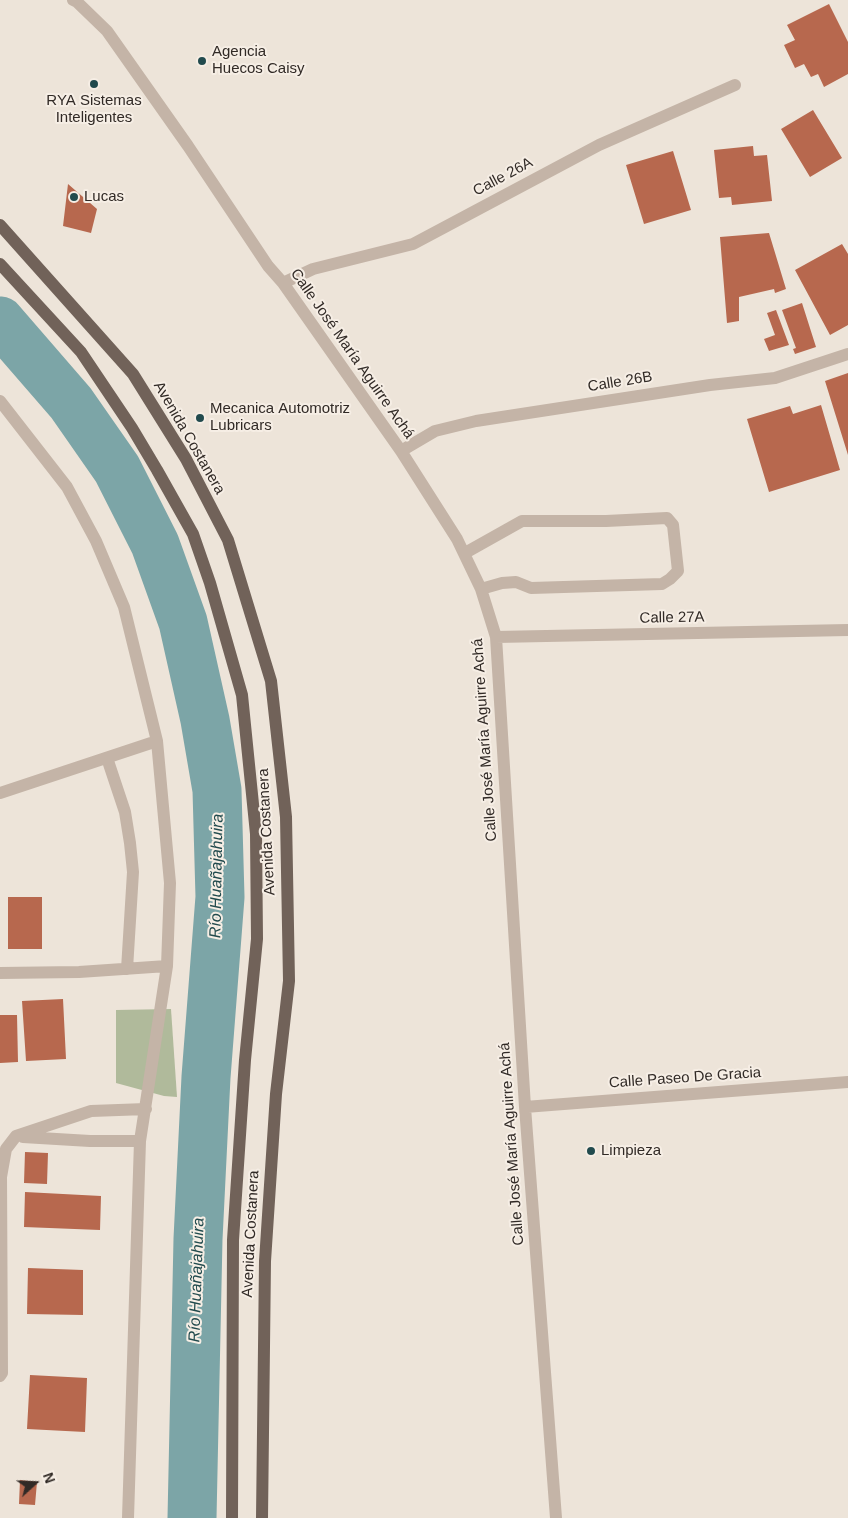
<!DOCTYPE html>
<html>
<head>
<meta charset="utf-8">
<style>
  body { margin:0 }
  #map { position:relative; width:848px; height:1518px; overflow:hidden; background:#ede4d9; font-family:Arial,sans-serif }
  canvas { display:block }
  .north { position:absolute; left:10px; top:1458px; width:50px; height:50px; -webkit-text-stroke:4px #f6eee5; paint-order:stroke; rotate:70deg; font-size:14px; font-weight:700; line-height:20px; text-align:center; color:#312a26 }
  .north::after { content:''; display:block; margin:auto; width:18px; height:22px; background:#312a26; clip-path:polygon(50% 0,100% 100%,50% 72%,0 100%) }
</style>
</head>
<body>
<div id="map">
<canvas width="848" height="1518"></canvas>
<div class="north">N</div>
</div>
<script>
const g = document.querySelector('canvas').getContext('2d');
g.lineJoin = 'round';
function paint(path, color) { g.fillStyle = color; g.fill(path, 'evenodd'); }
const shape = rows => new Path2D(rows.map(r => 'M' + r).join(''));
function stroke(path, color, width, dash) { g.strokeStyle = color; g.lineWidth = width; g.lineCap = dash ? 'butt' : 'round'; g.setLineDash(dash || []); g.stroke(path); }
function write(font, color, halo, rows, align = 'center') {
  g.font = font + ' Arial,sans-serif'; g.lineWidth = 4; g.setLineDash([]); g.textBaseline = 'middle'; g.strokeStyle = halo; g.fillStyle = color; for (const [text, x, y, turn = 0] of rows) {
    g.save(); g.translate(x, y); g.rotate((+turn || 0) * Math.PI / 180); g.textAlign = isNaN(turn) ? turn : align; if (halo) g.strokeText(text, 0, 0); g.fillText(text, 0, 0); g.restore();
  }
}
const green = shape([
  [171,1009,177,1097,164,1096,116,1083,116,1010]
]);
const river = shape([
  [0,321,71,403,117,469,155,544,183,622,205,720,217,790,220,897,206,1077,198,1239,192,1518]
]);
const building = shape([
  [829,4,848,42,848,74,824,87,818,74,811,77,804,64,795,68,784,45,795,40,787,25],
  [813,110,842,158,810,177,781,129],
  [753,146,754,156,767,155,772,201,732,205,731,197,719,198,714,150],
  [673,151,691,210,644,224,626,165],
  [68,184,97,209,91,233,63,226],
  [769,233,786,289,775,293,774,289,739,297,739,321,727,323,720,237],
  [842,244,848,254,848,325,830,335,795,270],
  [802,303,816,347,795,354,793,349,796,348,782,310],
  [776,310,789,345,769,351,764,339,775,335,767,313],
  [848,373,848,455,825,381],
  [821,405,840,470,769,492,747,419,790,406,793,414],
  [8,897,42,897,42,949,8,949],
  [63,999,66,1059,26,1061,22,1001],
  [0,1015,17,1015,18,1062,0,1063],
  [25,1152,48,1153,47,1184,24,1183],
  [25,1192,101,1196,100,1230,24,1227],
  [28,1268,83,1270,83,1315,27,1314],
  [30,1375,87,1378,85,1432,27,1429],
  [20,1480,37,1482,35,1505,19,1504]
]);
const minor = shape([
  [73,0,77,2,107,31,188,146,268,266,283,283,401,451,457,539,481,589,496,637,525,1107,556,1518],
  [283,283,313,269,413,244,599,145,735,85],
  [0,401,67,487,96,541,124,607,157,741,170,883,167,966,140,1141,128,1518],
  [401,451,435,431,476,421,710,385,775,378,848,354],
  [465,553,522,521,606,521,667,518,673,525,678,571,670,579,662,584,531,588,516,582,502,583,481,589],
  [496,637,848,630],
  [107,758,125,812,130,843,133,872,127,969],
  [0,793,157,741],
  [0,973,79,972,167,966],
  [525,1107,848,1082],
  [23,1137,90,1141,140,1141],
  [0,1376,2,1373,1,1177,6,1149,16,1136,91,1111,146,1109]
]);
const major = shape([
  [0,225,133,374,186,459,228,540,271,681,286,817,289,981,276,1094,265,1261,262,1518],
  [0,264,81,352,132,428,157,470,193,534,210,583,242,695,256,834,257,939,245,1060,233,1240,232,1518]
]);
const markers = [
  [202,61,5,"#214a4d"],
  [94,84,5,"#214a4d"],
  [74,197,5,"#214a4d"],
  [200,418,5,"#214a4d"],
  [591,1151,5,"#214a4d"]
];
const poiNames = [
  ["Agencia",212,52],
  ["Huecos Caisy",212,69],
  ["RYA Sistemas",94,101,"center"],
  ["Inteligentes",94,118,"center"],
  ["Lucas",84,197],
  ["Mecanica Automotriz",210,409],
  ["Lubricars",210,426],
  ["Limpieza",601,1151]
];
const streetNames = [
  ["Calle 26A",503,177,-28],
  ["Calle José María Aguirre Achá",352,354,55],
  ["Calle 26B",620,382,-9],
  ["Avenida Costanera",189,438,60],
  ["Calle 27A",672,618,-1],
  ["Calle José María Aguirre Achá",485,740,-94],
  ["Avenida Costanera",267,832,-93],
  ["Calle Paseo De Gracia",685,1078,-4],
  ["Calle José María Aguirre Achá",512,1144,-94],
  ["Avenida Costanera",251,1234,-87]
];
const waterNames = [
  ["Río Huañajahuira",217,876,-89],
  ["Río Huañajahuira",197,1280,-88]
];
paint(green, '#b0ba9b');
stroke(river, '#7ca5a7', 49);
paint(building, '#b7684e');
stroke(minor, '#c4b4a7', 12);
stroke(major, '#716259', 12);
for (const [x, y, r, color] of markers) { const dot = new Path2D(); dot.arc(x, y, r, 0, 2 * Math.PI); g.fillStyle = color; g.fill(dot); stroke(dot, '#f6eee5', 2); }
write('15px', '#312a26', '#f6eee5', poiNames, 'left');
write('15px', '#312a26', '#f6eee5', streetNames);
write('italic 16px', '#214a4d', '#f6eee5', waterNames);
</script>
</body>
</html>
